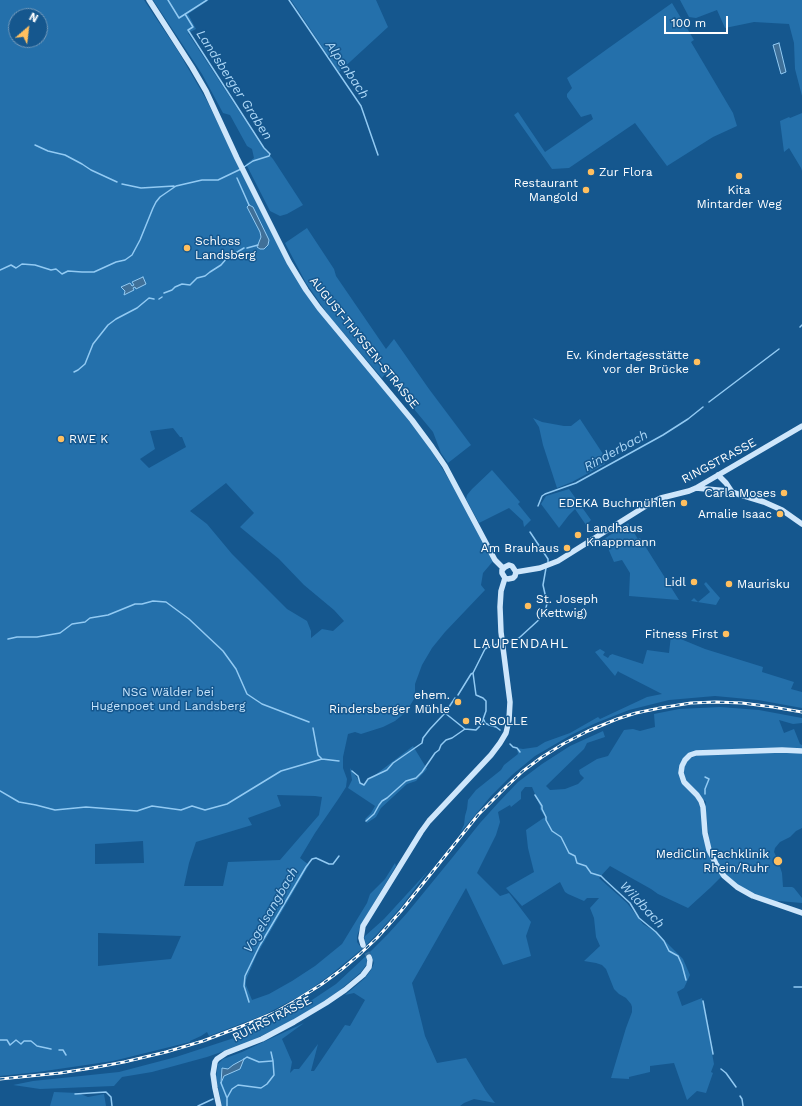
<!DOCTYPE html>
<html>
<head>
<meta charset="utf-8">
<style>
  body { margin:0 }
  #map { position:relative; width:802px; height:1106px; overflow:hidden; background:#15578e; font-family:"Work Sans",sans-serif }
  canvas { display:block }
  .north { position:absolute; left:8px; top:8px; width:40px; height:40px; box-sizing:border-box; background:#15578e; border:1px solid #739abb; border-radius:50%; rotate:28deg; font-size:11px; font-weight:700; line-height:16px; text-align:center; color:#fff }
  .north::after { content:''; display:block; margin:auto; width:14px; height:18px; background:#ffbf5f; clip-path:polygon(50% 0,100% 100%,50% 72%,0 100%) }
  .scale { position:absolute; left:664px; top:16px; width:64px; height:18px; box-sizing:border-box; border:2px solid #fff; border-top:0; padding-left:5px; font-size:12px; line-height:14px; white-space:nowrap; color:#fff; -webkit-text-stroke:3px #15578e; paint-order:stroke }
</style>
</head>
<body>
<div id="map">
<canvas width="802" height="1106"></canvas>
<div class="north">N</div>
<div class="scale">100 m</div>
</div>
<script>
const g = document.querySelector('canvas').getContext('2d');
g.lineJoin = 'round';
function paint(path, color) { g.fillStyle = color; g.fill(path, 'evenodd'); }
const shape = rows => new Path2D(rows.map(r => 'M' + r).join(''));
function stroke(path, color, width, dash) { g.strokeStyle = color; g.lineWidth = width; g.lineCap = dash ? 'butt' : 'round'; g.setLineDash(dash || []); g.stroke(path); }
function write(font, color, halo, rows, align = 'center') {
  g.font = font + ' "Work Sans",sans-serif'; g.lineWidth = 3; g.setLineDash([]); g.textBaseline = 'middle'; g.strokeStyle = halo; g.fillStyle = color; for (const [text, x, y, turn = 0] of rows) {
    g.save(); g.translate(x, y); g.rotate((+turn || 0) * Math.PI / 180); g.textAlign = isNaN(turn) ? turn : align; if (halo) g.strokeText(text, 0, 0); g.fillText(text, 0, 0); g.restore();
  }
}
const green = shape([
  [0,0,144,0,178,51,206,99,235,158,317,307,410,422,430,448,460,498,494,560,483,573,481,585,485,590,445,632,432,648,422,665,415,684,415,695,414,699,406,712,395,721,383,727,361,734,355,732,348,734,343,757,343,768,347,779,346,787,339,798,315,833,300,858,309,865,257,954,246,980,246,985,252,1000,269,994,292,981,315,966,342,944,367,903,370,894,385,879,395,863,396,866,362,923,357,936,357,942,362,949,329,976,302,995,264,1015,209,1036,207,1032,201,1036,190,1041,190,1042,113,1061,38,1072,0,1076],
  [16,16,40,16,40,40,16,40],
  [173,428,180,437,182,437,186,447,149,468,140,459,155,449,150,431],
  [226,483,254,513,240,527,279,559,304,585,334,610,344,621,333,631,322,629,311,638,311,631,307,621,287,609,232,554,207,524,190,511],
  [277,795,315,796,322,797,319,815,280,860,228,862,223,886,184,886,189,863,196,842,252,825,248,818,281,806],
  [143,841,144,863,95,864,95,844],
  [98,933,181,936,171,959,98,966],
  [153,0,209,0,188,14,196,29,188,33,263,148,273,159,303,205,287,214,280,216,270,211,246,164,254,158,252,149,247,146,230,115,223,113,202,74],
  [291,0,376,0,388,27,339,72],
  [680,0,802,0,802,96,795,69,794,43,789,24,754,22,725,28,717,10,696,18,689,17],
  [672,3,694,40,691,42,733,113,737,126,713,137,667,166,635,123,569,168,552,169,514,115,518,112,545,152,593,119,591,114,581,117,567,97,567,94,572,88,567,78,610,47],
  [802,113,802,171,801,168,789,148,784,152,780,121,789,117,790,118],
  [307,228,334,269,336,276,386,349,394,339,429,389,471,445,448,463,441,453,433,432,385,374,382,378,329,316,306,283,285,243],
  [533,418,542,422,564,426,571,426,580,419,605,457,602,459,605,464,572,482,557,488,543,445,539,427],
  [492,470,520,502,518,504,531,520,524,527,523,521,509,508,479,523,466,499,467,495,472,489],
  [569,489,591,520,586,525,575,509,569,515,559,528,541,504,546,496],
  [628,523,638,539,640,538,679,600,629,596,630,573,622,560,614,562,604,539],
  [706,582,720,598,716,605,691,601,694,598,698,602,710,592,704,584],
  [671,635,705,649,763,667,762,672,794,682,791,689,802,692,802,708,758,700,715,696,669,700,629,710,596,723,571,735,535,756,512,775,491,796,460,833,464,825,465,816,467,809,468,800,476,790,501,770,504,765,518,754,517,748,523,749,537,747,545,742,570,733,598,717,600,719,647,697,662,694,619,672,618,671,615,676,595,652,600,649,605,652,603,655,608,658,610,655,611,655,612,654,643,664,647,650,669,653],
  [720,707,759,710,802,718,802,723,793,724,779,720,784,733,794,729,800,744,802,745,802,749,699,751,680,764,689,789,700,803,705,839,722,876,710,888,688,908,658,894,651,889,610,866,599,878,627,903,643,924,656,932,683,959,690,975,684,988,677,992,682,1006,702,998,714,1064,711,1072,713,1073,706,1093,697,1091,687,1100,674,1063,650,1066,650,1072,629,1077,629,1079,611,1078,626,1028,632,1012,632,1007,631,1004,626,998,619,994,614,989,606,969,602,965,596,963,584,961,600,946,596,937,594,918,590,908,599,898,587,898,584,901,568,894,565,892,560,882,522,906,506,888,534,872,528,848,526,830,545,817,540,809,540,806,532,787,525,787,521,792,521,799,511,807,510,805,498,812,500,822,496,835,477,873,500,896,509,893,531,922,526,936,531,956,503,965,466,888,412,983,425,1036,437,1063,466,1058,486,1091,495,1103,474,1099,464,1103,460,1106,222,1106,216,1077,218,1064,223,1059,242,1052,304,1023,282,1039,292,1062,290,1073,294,1069,299,1069,318,1044,311,1071,314,1071,345,1025,350,1026,365,1000,354,993,345,995,365,978,371,970,374,963,370,952,388,934,407,913,452,858,480,823,498,803,518,782,542,764,570,746,603,731,605,737,587,743,584,749,546,786,550,790,565,789,578,784,584,778,580,774,579,770,597,759,608,756,624,730,633,729,640,731,655,727,654,714,679,709],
  [413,746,427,769,416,781,407,784,381,808,376,817,367,823,365,819,371,813,375,806,348,788,352,780,350,768,362,785],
  [764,752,802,753,802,828,796,831,790,837,780,842,775,848,774,852,777,858,782,873,783,887,792,887,794,888,802,898,802,903,779,901,777,902,756,895,742,888,729,878,719,865,710,846,705,806,706,802,685,780,683,769,688,760,693,757,698,755],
  [428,871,401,907,377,934,366,945,364,937,384,919],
  [366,956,367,960,366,965,361,972,340,990,323,1002,292,1021,265,1034,247,1043,207,1057,152,1072,122,1077,114,1086,40,1089,13,1085,33,1081,119,1072,176,1057,234,1038,275,1021,309,1002,336,984],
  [54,1092,78,1093,88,1097,104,1094,106,1106,50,1106]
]);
const water = shape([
  [779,43,786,72,781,74,773,45,779,43],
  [249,205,253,207,269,240,268,245,264,249,260,249,257,247,261,237,260,232,247,207,249,205],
  [143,277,146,284,136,289,135,287,133,288,134,290,124,295,125,291,121,287,130,283,132,286,134,285,132,282,143,277],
  [244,1059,240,1069,224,1076,221,1083,222,1068,228,1069,233,1065,244,1059]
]);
const stream = shape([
  [168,0,179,18,207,0],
  [289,0,361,106,378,155],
  [185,14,193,27,188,30,264,148,270,154,269,156,253,161,244,167],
  [35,145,48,151,65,155,82,164,91,170,117,182],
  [237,178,249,205],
  [122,184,141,188,174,186],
  [247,248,258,245],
  [0,270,11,265,16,268,22,264,35,265,51,270,56,269,62,274,68,271,82,272,94,272,116,262,125,260,132,255,140,240,153,208,156,202,160,197,176,186,202,180,218,180,241,169],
  [164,293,172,290,175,287,182,284,190,285,197,278,205,276,210,272,221,265,227,258,244,248],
  [159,299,162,297],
  [800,327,802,325],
  [74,372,78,370,85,364,93,344,108,325,116,319,137,308,149,298,154,299],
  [709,402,779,349],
  [538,506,542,496,545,494,576,483,663,435,688,419,703,407],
  [530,532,548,559,548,562],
  [8,639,17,637,37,637,60,633,72,624,85,622,90,618,108,615,135,604,142,604,153,601,166,602,189,619,223,651,236,669,247,694,262,704,309,722],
  [506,643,513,641,519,638,543,616,545,613,547,603,543,585,546,568],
  [458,695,471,674,473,673],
  [445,713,455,698],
  [484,720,485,723,489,725,496,727,500,730],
  [313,728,318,755,322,759,339,761],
  [510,744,513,747,517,748,520,752],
  [352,771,358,776,360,783,364,785,368,779,387,770,393,763,422,743,423,738,430,729,445,713,465,729],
  [0,791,19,802,36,805,55,810,86,807,137,811,152,806,181,810,192,806,205,810,227,804,281,771,322,759],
  [705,794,705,789,709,779,705,777],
  [535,795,542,806,542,809,546,817,546,820,552,831,561,837,569,853,575,856,577,863,586,866,591,873,601,876,605,880,630,903,639,918,656,932,664,941,669,951,678,956,682,965,686,980],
  [366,821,374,814,379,805,382,801,387,798,406,781,416,778,422,772,435,753,439,750,441,745,446,740,452,738,465,729,476,730,481,725,486,711,486,701,483,698,476,695,473,673,485,649,490,646,498,644],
  [794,987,802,987],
  [703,1001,713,1054],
  [249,1002,244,986,245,976,260,945,306,867,312,859,316,858,329,864,333,864,339,856],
  [0,1040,7,1040,10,1045,16,1040,21,1044,24,1041,31,1041,37,1046,51,1049],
  [59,1050,63,1050,66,1055],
  [244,1059,247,1057,259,1062,272,1061],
  [721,1069,726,1073,736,1087],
  [221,1083,227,1098],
  [75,1094,106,1092,111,1097,112,1106],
  [740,1096,742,1099,743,1106],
  [198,1106,213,1099],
  [227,1106,227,1098,232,1089,238,1085,261,1088,267,1084,274,1075,273,1061,271,1052]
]);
const secondaryTunnel = shape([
  [363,945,369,957]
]);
const secondary = shape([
  [149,0,192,67,206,91,237,158,289,262,306,290,319,308,412,420,432,447,445,466,495,560,503,568],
  [718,475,726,483,732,492],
  [696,488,728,491,764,502,782,510,802,524],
  [516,572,540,568,558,561,649,504,661,498,689,491,696,488,802,426],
  [505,578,502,573,502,570,505,567,509,565,512,566,516,572],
  [505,578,508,579,513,578,515,576,516,572],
  [802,751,782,750,696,753,690,755,685,760,682,766,681,773,684,782,697,795,701,801,703,807,705,833,709,850,716,864,724,876,737,887,753,896,802,913],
  [363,945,361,938,363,926,421,832,429,821,491,755,500,743,506,733,509,720,510,702,501,632,500,607,501,591,505,578],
  [219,1106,215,1088,213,1074,215,1062,217,1059,226,1053,262,1039,294,1022,326,1003,345,990,363,975,369,967,370,960,369,957]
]);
const rail = shape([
  [0,1079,60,1073,92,1068,124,1062,166,1052,203,1041,245,1025,274,1013,295,1001,322,984,341,970,360,954,377,938,401,911,478,815,506,787,523,771,542,757,563,744,588,731,617,719,636,713,660,708,691,703,716,702,742,703,773,707,802,712]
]);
const markers = [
  [591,172,4,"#ffbf5f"],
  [739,176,4,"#ffbf5f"],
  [586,190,4,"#ffbf5f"],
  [187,248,4,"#ffbf5f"],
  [697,362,4,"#ffbf5f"],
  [61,439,4,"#ffbf5f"],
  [784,493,4,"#ffbf5f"],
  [684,503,4,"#ffbf5f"],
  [780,514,4,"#ffbf5f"],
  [578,535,4,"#ffbf5f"],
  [567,548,4,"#ffbf5f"],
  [694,582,4,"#ffbf5f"],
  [729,584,4,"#ffbf5f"],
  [528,606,4,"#ffbf5f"],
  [726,634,4,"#ffbf5f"],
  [458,702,4,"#ffbf5f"],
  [466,721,4,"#ffbf5f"],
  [778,861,5,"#ffbf5f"]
];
const poiNames = [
  ["Zur Flora",599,172,"left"],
  ["Restaurant",578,183],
  ["Mangold",578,197],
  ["Kita",739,190,"center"],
  ["Mintarder Weg",739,204,"center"],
  ["Schloss",195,241,"left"],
  ["Landsberg",195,255,"left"],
  ["Ev. Kindertagesstätte",689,355],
  ["vor der Brücke",689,369],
  ["RWE K",69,439,"left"],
  ["Carla Moses",776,493],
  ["EDEKA Buchmühlen",676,503],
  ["Amalie Isaac",772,514],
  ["Landhaus",586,528,"left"],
  ["Knappmann",586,542,"left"],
  ["Am Brauhaus",559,548],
  ["Lidl",686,582],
  ["Maurisku",737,584,"left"],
  ["St. Joseph",536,599,"left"],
  ["(Kettwig)",536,613,"left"],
  ["Fitness First",718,634],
  ["ehem.",450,695],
  ["Rindersberger Mühle",450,709],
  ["R. SOLLE",474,721,"left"],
  ["MediClin Fachklinik",769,854],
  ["Rhein/Ruhr",769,868]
];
const streetNames = [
  ["AUGUST-THYSSEN-STRASSE",364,343,51],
  ["RINGSTRASSE",719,461,-28],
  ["RUHRSTRASSE",272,1019,-27]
];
const parkNames = [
  ["NSG Wälder bei",168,692],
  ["Hugenpoet und Landsberg",168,706]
];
const waterNames = [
  ["Alpenbach",347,70,56],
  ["Landsberger Graben",234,85,57],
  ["Rinderbach",616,451,-29],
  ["Wildbach",642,905,47],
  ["Vogelsangbach",271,910,-60]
];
const neighbourhoodNames = [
  ["LAUPENDAHL",521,644]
];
paint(green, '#2470ab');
paint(water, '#407098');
stroke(water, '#92caf3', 1);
stroke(stream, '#92caf3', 1.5);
stroke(secondaryTunnel, '#38709f', 5.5, [5.5, 3]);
stroke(secondary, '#cee6fb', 5.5);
stroke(rail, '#fff', 3);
stroke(rail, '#15578e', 1.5, [4.5]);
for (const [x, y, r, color] of markers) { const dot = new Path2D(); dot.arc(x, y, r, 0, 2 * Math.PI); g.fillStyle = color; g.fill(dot); stroke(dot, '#15578e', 1.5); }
write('12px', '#fff', '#15578e', poiNames, 'right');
write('12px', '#fff', '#15578e', streetNames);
write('12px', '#c6e4fc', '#15578e', parkNames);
write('italic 13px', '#acd7f7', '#15578e', waterNames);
g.letterSpacing = '1px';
write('13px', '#fff', '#15578e', neighbourhoodNames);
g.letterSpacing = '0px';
</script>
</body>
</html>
